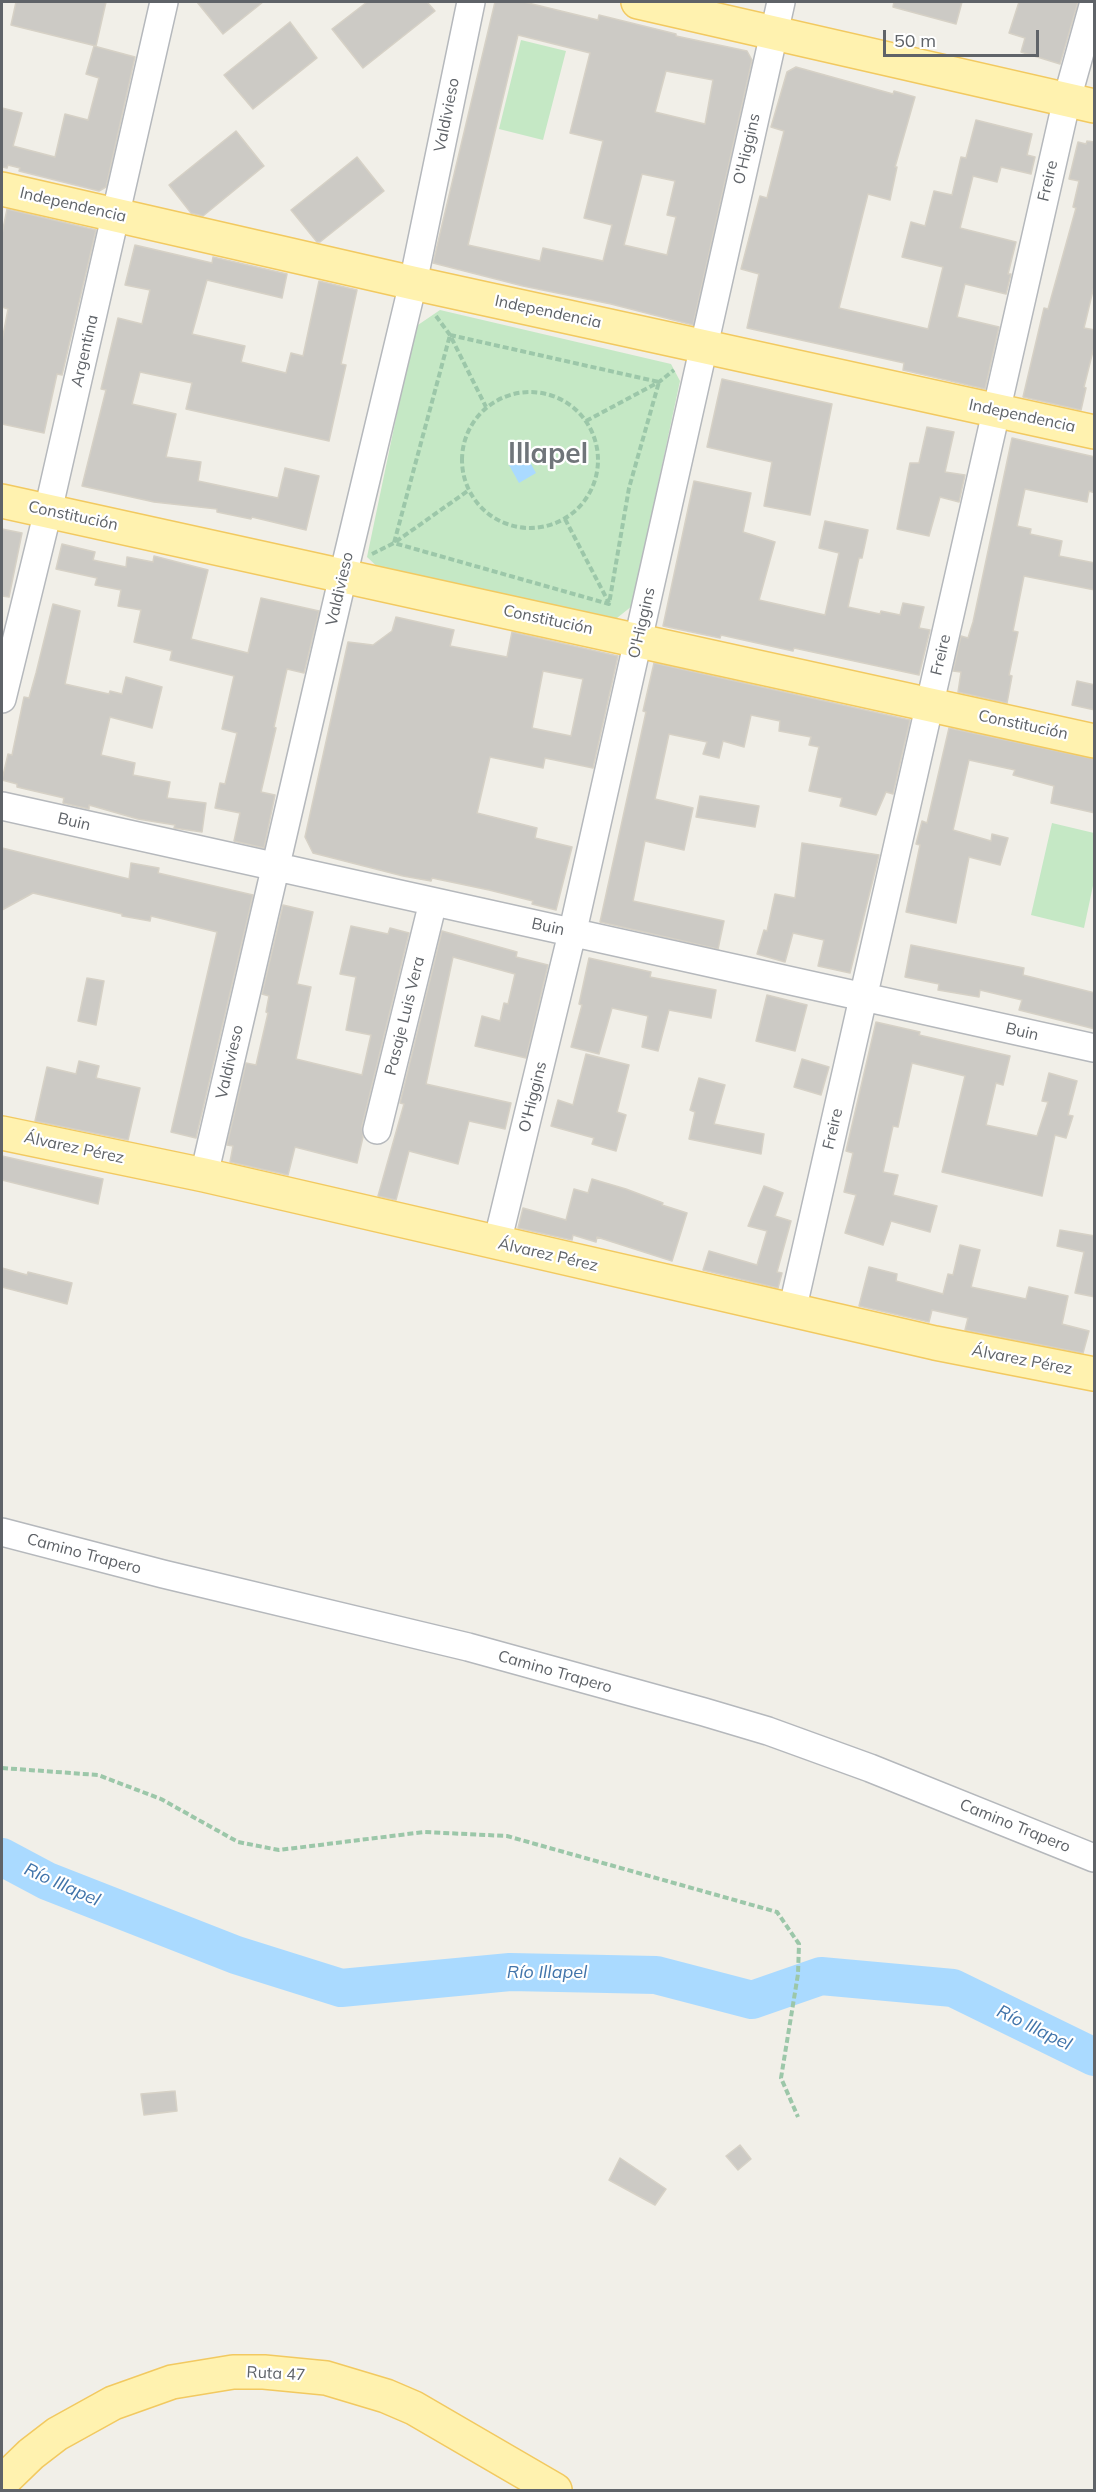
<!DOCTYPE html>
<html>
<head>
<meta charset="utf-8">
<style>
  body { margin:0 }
  #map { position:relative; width:1096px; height:2492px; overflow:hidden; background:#f1efe8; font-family:Mulish,sans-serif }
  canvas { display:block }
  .frame { position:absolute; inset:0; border:3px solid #5f6368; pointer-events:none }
  .scale { position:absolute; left:883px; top:30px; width:156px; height:27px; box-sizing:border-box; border:3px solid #5f6368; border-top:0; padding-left:8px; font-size:18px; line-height:21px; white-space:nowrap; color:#5f6368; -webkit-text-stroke:4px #fff; paint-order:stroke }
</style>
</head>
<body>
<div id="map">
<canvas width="1096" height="2492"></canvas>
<div class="frame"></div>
<div class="scale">50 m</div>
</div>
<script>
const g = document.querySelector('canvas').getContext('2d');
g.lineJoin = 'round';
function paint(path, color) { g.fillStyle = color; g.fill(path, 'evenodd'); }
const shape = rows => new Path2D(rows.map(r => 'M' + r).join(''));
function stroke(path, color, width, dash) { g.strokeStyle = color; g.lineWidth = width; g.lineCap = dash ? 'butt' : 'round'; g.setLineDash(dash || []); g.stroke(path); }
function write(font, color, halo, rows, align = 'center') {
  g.font = font + ' Mulish,sans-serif'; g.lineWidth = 4.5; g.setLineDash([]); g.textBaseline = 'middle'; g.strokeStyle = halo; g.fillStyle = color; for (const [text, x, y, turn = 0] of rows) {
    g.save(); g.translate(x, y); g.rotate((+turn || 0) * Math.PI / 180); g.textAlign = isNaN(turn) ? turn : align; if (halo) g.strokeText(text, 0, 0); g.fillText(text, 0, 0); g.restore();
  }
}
const green = shape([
  [521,40,566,51,543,140,499,129],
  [440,310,671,364,680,381,632,606,612,622,385,574,367,557,415,327],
  [1052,823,1094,833,1094,881,1084,928,1031,915]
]);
const water = shape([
  [526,455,536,473,519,483,509,465]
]);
const river = shape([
  [2,1857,47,1881,236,1955,341,1988,510,1972,656,1975,752,2000,821,1976,953,1988,1094,2057]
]);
const building = shape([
  [16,2,106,2,96,46,11,25,16,2],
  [197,2,263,2,223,34,197,2],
  [367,2,427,2,435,11,363,68,332,29,367,2],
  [495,2,524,2,598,20,599,15,676,34,676,36,747,51,752,60,693,325,611,304,523,286,433,263,495,2],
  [518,35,590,53,570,133,603,141,584,218,612,225,603,261,543,248,540,261,468,245,518,35],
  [666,71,713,80,705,124,655,112,666,71],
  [642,174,675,181,667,215,676,217,667,255,624,245,642,174],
  [894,2,962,2,956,24,893,7,894,2],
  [1019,2,1078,2,1060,64,1021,52,1025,38,1009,33,1019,2],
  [290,22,317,58,253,109,224,75,290,22],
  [94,46,135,57,106,187,99,191,19,171,20,168,8,165,7,168,2,167,2,108,22,113,13,146,55,157,65,114,88,120,99,78,86,74,94,46],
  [796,67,893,94,894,91,915,97,895,167,897,167,890,200,868,194,839,308,928,329,943,267,902,257,911,222,925,226,934,191,952,195,961,157,966,158,976,120,1032,134,1027,155,1035,157,1031,174,1001,167,997,182,973,176,960,228,1016,242,1008,274,1011,274,1006,294,965,284,957,317,999,327,985,389,903,370,904,363,747,328,759,274,741,269,760,196,767,198,784,131,771,127,787,72,796,67],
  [236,131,264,166,203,216,191,213,169,185,236,131],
  [1087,141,1095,142,1095,282,1084,328,1095,330,1095,343,1084,387,1086,388,1081,410,1023,397,1044,308,1048,309,1076,208,1073,207,1079,181,1069,179,1078,142,1086,144,1087,141],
  [357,157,384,191,320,242,317,242,291,210,357,157],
  [7,209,96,230,62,375,57,374,44,433,2,424,2,341,8,309,2,307,2,234,7,209],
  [135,245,212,263,213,257,287,274,282,298,207,280,192,334,245,346,241,362,286,373,291,353,303,356,319,281,357,290,341,364,346,365,329,441,186,409,192,383,140,372,132,404,176,414,166,457,201,462,198,481,278,498,285,468,319,476,306,530,252,517,251,519,217,512,217,509,154,502,82,486,106,390,101,389,118,318,142,324,150,290,125,285,135,245],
  [722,379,832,404,810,515,764,506,772,462,707,447,722,379],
  [927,427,954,432,945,472,965,475,959,502,940,497,929,536,897,529,910,463,919,463,927,427],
  [1012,438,1095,457,1095,493,1089,491,1087,502,1025,489,1017,526,1031,529,1030,534,1062,541,1059,556,1095,563,1095,590,1024,576,1013,631,1018,632,1009,675,1012,676,1007,703,958,692,961,672,953,671,961,636,968,638,973,622,1012,438],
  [694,481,751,493,743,532,775,542,759,600,825,615,839,553,819,548,825,521,868,530,862,558,859,558,848,607,880,614,881,611,900,615,903,603,924,607,919,628,930,630,919,675,794,648,793,651,721,635,720,638,663,626,694,481],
  [2,529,22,533,9,597,2,596,2,529],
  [62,544,95,552,93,560,126,567,127,557,153,562,154,556,208,570,191,639,248,653,261,598,319,611,304,673,287,669,274,727,276,728,261,792,275,795,264,848,234,841,240,813,215,808,220,783,225,784,237,733,222,729,234,676,170,660,172,651,134,642,141,610,118,606,121,590,95,585,97,578,56,569,62,544],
  [53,604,80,611,65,684,109,694,110,691,122,694,126,677,162,687,152,728,110,717,101,755,135,763,133,775,170,782,167,798,206,803,202,832,174,828,175,825,138,819,89,805,89,809,63,803,64,798,17,787,17,784,2,780,8,754,12,755,24,697,29,698,36,673,53,604],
  [396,617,454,630,450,646,507,657,512,632,618,656,593,768,545,758,543,768,490,757,477,813,537,828,535,838,572,847,556,910,532,904,533,901,489,890,432,878,431,881,403,876,313,853,305,837,348,642,373,645,392,631,396,617],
  [543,671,583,679,571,736,532,728,543,671],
  [654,663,910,720,893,794,886,792,876,815,840,806,842,798,809,791,819,747,809,745,811,737,779,731,780,721,751,715,744,747,723,741,719,758,703,754,707,742,669,734,655,799,693,808,684,850,645,841,633,901,724,921,718,949,600,922,646,712,643,711,654,663],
  [1077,681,1095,685,1095,710,1072,705,1077,681],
  [949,728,1095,759,1095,813,1051,803,1054,786,1013,775,1015,770,969,760,953,830,991,841,992,834,1008,838,1000,865,969,857,956,923,906,912,920,845,916,844,922,821,927,823,949,728],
  [700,796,759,806,755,827,696,817,700,796],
  [802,843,879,855,850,973,818,966,824,940,793,933,785,962,757,954,764,930,767,931,775,894,795,898,802,843],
  [2,848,129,879,131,863,159,868,158,873,253,895,196,1138,171,1132,217,932,151,916,150,921,122,916,122,914,33,893,2,910,2,848],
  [283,905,313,912,297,984,311,987,296,1059,362,1075,371,1035,346,1030,356,977,340,974,351,926,388,934,390,928,409,933,362,1126,363,1137,357,1163,295,1147,288,1175,230,1162,233,1146,227,1145,246,1063,256,1065,268,1013,266,1012,269,996,262,994,283,905],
  [442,931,517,952,516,957,548,965,526,1058,475,1046,482,1016,500,1021,504,1003,508,1004,515,974,453,957,426,1084,511,1103,505,1129,469,1121,458,1164,409,1151,396,1200,378,1196,404,1104,400,1103,442,931],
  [911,945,1024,968,1023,975,1095,993,1095,1029,1019,1010,1022,1000,980,990,979,997,938,990,939,984,905,977,911,945],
  [589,958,651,972,650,977,716,990,711,1018,669,1010,658,1051,642,1047,648,1016,612,1008,599,1054,571,1047,582,1005,579,1004,589,958],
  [87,978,104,981,96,1025,78,1021,87,978],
  [767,995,807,1005,795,1051,756,1041,767,995],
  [876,1022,920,1032,919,1035,1010,1056,1003,1085,996,1083,986,1125,1037,1136,1048,1102,1042,1101,1049,1073,1077,1081,1068,1115,1073,1116,1066,1138,1055,1135,1042,1196,942,1172,965,1076,912,1063,898,1127,893,1126,883,1172,898,1175,893,1195,937,1206,930,1232,891,1221,883,1245,845,1233,856,1195,844,1192,853,1153,846,1151,876,1022],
  [586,1054,629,1065,617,1112,626,1115,616,1151,592,1144,594,1138,551,1126,558,1100,573,1105,586,1054],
  [802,1059,829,1067,821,1095,794,1087,802,1059],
  [79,1061,99,1066,96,1078,140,1088,128,1140,35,1121,47,1067,76,1074,79,1061],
  [699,1078,725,1085,714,1124,764,1134,761,1154,689,1139,695,1112,690,1110,699,1078],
  [2,1156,103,1179,98,1204,2,1180,2,1156],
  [592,1179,626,1189,663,1203,662,1205,687,1213,672,1261,597,1237,596,1242,573,1235,572,1240,518,1228,523,1208,566,1220,574,1189,588,1193,592,1179],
  [764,1186,783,1193,775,1216,791,1221,777,1272,782,1273,778,1288,703,1270,709,1251,757,1265,767,1231,748,1226,764,1186],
  [1060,1230,1095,1236,1095,1297,1075,1293,1084,1252,1057,1246,1060,1230],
  [960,1245,980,1250,971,1287,1026,1299,1029,1287,1068,1296,1062,1324,1089,1331,1083,1353,965,1330,968,1318,932,1310,929,1322,859,1306,869,1267,897,1274,896,1281,943,1294,948,1274,953,1275,960,1245],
  [2,1268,27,1275,28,1272,72,1283,67,1304,2,1287,2,1268],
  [175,2091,177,2111,144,2115,141,2094,175,2091],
  [740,2145,751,2159,738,2170,726,2156,740,2145],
  [620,2158,666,2189,655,2205,609,2180,620,2158]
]);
const path = shape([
  [436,316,450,335,486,407],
  [450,335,659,382,629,488,609,604,394,543,450,335],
  '462 460a68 68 0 1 1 136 0a68 68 0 1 1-136 0Z',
  [586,421,659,382,674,370],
  [565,519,609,603],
  [372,554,394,543,469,490],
  [2,1768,98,1775,161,1799,238,1842,279,1850,424,1832,507,1836,777,1912,799,1944,798,1974,781,2078,798,2117]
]);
const minor = shape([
  [2,699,48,511,164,2],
  [2,806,1094,1048],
  [377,1130,433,902],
  [204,1175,343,576,413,283,471,2],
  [497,1243,576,917,781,2],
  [792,1311,1067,99,1094,2],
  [2,1532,163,1574,468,1647,704,1712,768,1731,870,1768,1094,1858]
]);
const major = shape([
  [638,2,1094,106],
  [2,189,413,283,1094,432],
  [2,501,1094,741],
  [2,1133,204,1175,935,1343,1094,1374],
  [2,2482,31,2454,57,2434,113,2403,172,2382,233,2372,264,2372,326,2378,386,2396,414,2408,555,2490]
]);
const streetNames = [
  ["Valdivieso",447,115,-79],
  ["O'Higgins",747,149,-77],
  ["Freire",1048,181,-77],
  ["Independencia",73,205,13],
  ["Independencia",548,312,12],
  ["Argentina",85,351,-77],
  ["Independencia",1022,416,12],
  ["Constitución",73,516,12],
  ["Valdivieso",340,589,-77],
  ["Constitución",548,620,12],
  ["O'Higgins",642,623,-77],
  ["Freire",941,655,-77],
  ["Constitución",1023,725,12],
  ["Buin",74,822,13],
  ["Buin",548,927,12],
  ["Pasaje Luis Vera",405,1016,-76],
  ["Buin",1022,1032,13],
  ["Valdivieso",230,1062,-77],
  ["O'Higgins",533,1097,-76],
  ["Freire",833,1129,-77],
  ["Álvarez Pérez",74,1148,12],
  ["Álvarez Pérez",548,1255,13],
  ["Álvarez Pérez",1022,1360,11],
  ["Camino Trapero",84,1554,15],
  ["Camino Trapero",555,1672,16],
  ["Camino Trapero",1015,1826,22],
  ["Ruta 47",276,2374,3]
];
const waterNames = [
  ["Río Illapel",62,1885,24],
  ["Río Illapel",547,1973],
  ["Río Illapel",1034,2028,26]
];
const townNames = [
  ["Illapel",548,455]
];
paint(green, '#c5e8c5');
paint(water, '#aadaff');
stroke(river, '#aadaff', 38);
paint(building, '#cccac5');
stroke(building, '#d6d1c6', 1.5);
stroke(minor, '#b5b8bc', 30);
stroke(major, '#f2c960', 36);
stroke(path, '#9cc7a9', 4, [6, 3]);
stroke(minor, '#fff', 27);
stroke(major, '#fff2af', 33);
write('16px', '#5f6368', '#fff', streetNames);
write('italic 18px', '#4174aa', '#fff', waterNames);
write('bold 28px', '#70757a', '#fff', townNames);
</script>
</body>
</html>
